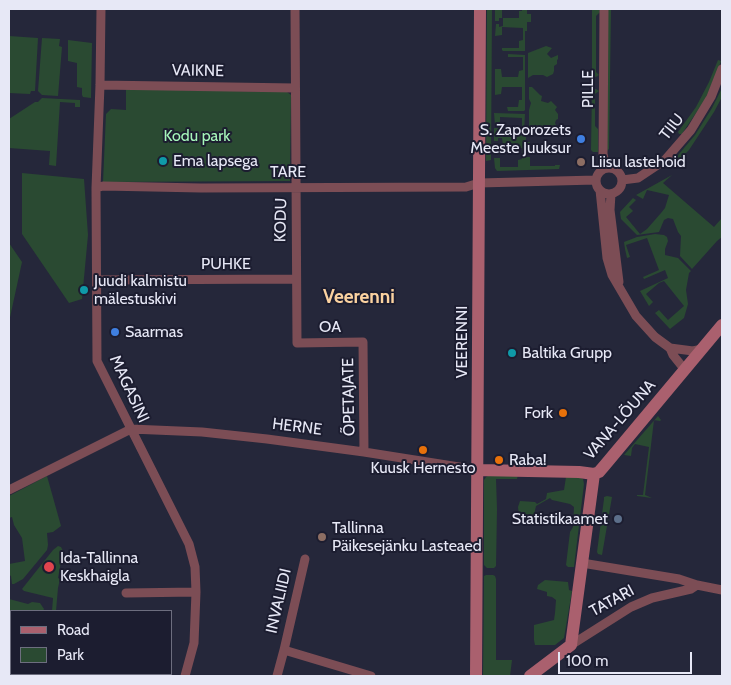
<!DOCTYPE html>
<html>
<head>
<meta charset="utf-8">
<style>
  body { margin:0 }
  #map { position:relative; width:731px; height:685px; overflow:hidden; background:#25273a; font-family:Cabin,sans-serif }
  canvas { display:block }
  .frame { position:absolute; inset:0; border:10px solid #e7e8f6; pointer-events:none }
  .legend { position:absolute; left:10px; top:610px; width:162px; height:65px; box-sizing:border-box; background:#1c1d30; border:1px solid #6d6e7f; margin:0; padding:6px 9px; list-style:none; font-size:15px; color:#e7e8f6 }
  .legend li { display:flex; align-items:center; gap:10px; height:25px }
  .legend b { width:25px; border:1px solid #6d6e7f }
  .scale { position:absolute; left:558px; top:652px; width:134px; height:22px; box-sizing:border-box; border:2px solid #e7e8f6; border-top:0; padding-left:6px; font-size:15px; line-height:18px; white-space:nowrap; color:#e7e8f6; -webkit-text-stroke:4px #1c1d30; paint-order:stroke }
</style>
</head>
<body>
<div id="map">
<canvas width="731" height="685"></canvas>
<div class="frame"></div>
<ul class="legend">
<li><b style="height:6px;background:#aa606e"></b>Road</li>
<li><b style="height:14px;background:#2a4a32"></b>Park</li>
</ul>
<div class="scale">100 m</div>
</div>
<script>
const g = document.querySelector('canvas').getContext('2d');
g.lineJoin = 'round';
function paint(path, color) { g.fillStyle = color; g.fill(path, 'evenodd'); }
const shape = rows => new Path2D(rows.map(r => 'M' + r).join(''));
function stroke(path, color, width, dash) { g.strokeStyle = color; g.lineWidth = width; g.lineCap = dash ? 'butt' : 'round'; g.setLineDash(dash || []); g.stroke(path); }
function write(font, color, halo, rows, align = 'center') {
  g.font = font + ' Cabin,sans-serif'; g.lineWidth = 4; g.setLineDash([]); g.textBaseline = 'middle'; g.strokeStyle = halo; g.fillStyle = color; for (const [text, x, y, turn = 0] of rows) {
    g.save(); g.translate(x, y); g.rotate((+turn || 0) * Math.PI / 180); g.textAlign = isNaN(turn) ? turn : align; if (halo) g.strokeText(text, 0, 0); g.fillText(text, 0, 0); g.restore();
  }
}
const green = shape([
  [487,9,492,9,491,160,486,161],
  [495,9,502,9,502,18,519,18,519,11,522,11,522,9,527,9,527,14,531,14,531,22,527,22,527,31,525,31,525,51,503,51,502,50,502,48,519,48,519,41,523,40,523,28,502,27,502,35,495,36,496,24,499,24,499,27,503,26,503,18,499,18,499,21,495,21],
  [592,9,599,9,600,12,596,16,596,72,599,75,596,77,593,76,592,73],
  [607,9,611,9,609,149,607,151],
  [9,36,38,38,35,91,31,91,30,94,9,93],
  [42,38,60,39,59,46,62,47,58,96,42,95,38,91],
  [68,40,92,43,91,98,83,97,82,95,82,88,77,87,77,63,68,61],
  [546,46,552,48,547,54,551,58,558,55,558,59,557,60,557,64,554,66,554,71,553,74,547,77,543,75,533,75,528,78,528,53],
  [508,54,525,55,525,110,524,111,508,111,507,107,518,107,519,100,522,100,522,87,502,87,501,94,495,95,495,69,501,69,502,77,518,77,519,71,523,70,523,57,508,57],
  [718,60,721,61,720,64,705,100,685,129,682,134,679,134,678,132,696,107,709,82],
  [529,87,532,87,540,95,542,96,541,101,548,103,551,101,557,107,555,110,558,114,558,119,556,120,555,123,558,129,541,129,539,127,537,130,535,129,530,128,529,126,529,110,531,103,529,99],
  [722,88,722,97,714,112,689,150,674,165,671,166,669,161,670,159,674,160,695,135,712,108],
  [126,89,287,92,291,95,290,181,103,182,106,114,111,109,126,110],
  [592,89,596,89,599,91,595,94,595,126,598,129,598,152,593,152,591,150],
  [42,98,80,100,80,107,75,107,75,103,60,102,56,166,49,165,50,151,9,148,9,119,35,102,38,102],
  [494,113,525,114,524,133,526,134,526,142,530,142,530,150,526,150,526,157,530,157,530,166,555,166,555,165,560,165,559,169,497,171,495,168,494,158,500,158,500,167,518,167,518,160,522,159,522,148,501,147,501,154,494,155,495,143,498,144,498,146,503,145,502,138,498,138,498,141,494,141,494,128,500,128,501,137,518,137,518,130,522,130,522,118,500,117,500,125,495,125],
  [22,173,84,179,88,235,82,299,69,303,22,234],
  [672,175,663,183,714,227,722,218,722,237,717,241,692,269,680,256,681,236,678,232,673,219,668,218,664,220,659,232,637,235,621,219,620,212,633,198,636,200,629,207,633,211,626,217,640,234,647,229,661,213,665,208,669,195,647,190,643,199,636,195],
  [655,234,664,235,667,237,668,241,665,249,665,255,678,258,691,271,689,273,686,290,688,304,684,318,670,329,655,313,659,310,668,320,684,306,664,281,659,283,646,294,653,302,649,306,640,291,668,278,665,270,644,279,643,277,659,270,647,238,626,245,630,257,627,258,625,249,624,242,637,237],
  [9,243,22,262,9,322],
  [658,416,661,420,660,421,654,420,645,495,652,498,637,496,637,495,643,495,649,447,635,444,632,448,631,456,624,455],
  [490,475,518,475,517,479,496,479,497,509,496,566,494,568,487,568,484,565,484,480,486,477],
  [47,476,61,526,53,532,47,533,48,545,47,550,23,579,14,584,12,584,11,576,9,575,9,564,25,561,22,538,14,525,12,517,9,518,9,496],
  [566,477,578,477,583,479,584,484,574,567,568,567,566,565,570,532,573,527,574,507,570,504,552,500,550,498,536,506,534,515,519,515,518,507,520,501,535,502,537,504,546,499,547,493,564,490],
  [607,496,612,497,602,555,598,554,597,552,604,499,604,497],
  [58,546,61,547,63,551,58,578,60,579,58,588,56,611,52,611,53,598,24,591,22,589,53,550],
  [486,575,493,575,495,576,496,579,496,660,512,660,510,676,483,676,484,579,484,576],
  [545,580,568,582,569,590,572,591,564,638,555,645,535,645,534,640,534,625,554,620,555,613,556,600,552,597,547,596,547,592,537,589,538,585],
  [9,599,28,604,32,602,40,603,44,609,43,611,11,611,11,625,9,624]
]);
const street = shape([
  [101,9,100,85,96,188,97,361,189,544,195,567,196,592,194,643,185,676],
  [295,9,297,343,363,342,364,452],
  [604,9,603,154,606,168],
  [100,85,295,88],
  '596 181a13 13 0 1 1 26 0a13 13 0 1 1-26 0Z',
  [622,180,638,178,665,160,691,130,711,97,722,69],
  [96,188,103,186,201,188,466,187,479,183,596,180],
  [600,190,607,258,612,275,636,316,655,337,670,348,693,351,702,349],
  [611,194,610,210,619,282],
  [97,280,296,279],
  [670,348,673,355,685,370],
  [9,490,131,429,202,432,267,439,364,452,478,470],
  [582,563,679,579,697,585,722,590],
  [126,593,196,592],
  [571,645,631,607,652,598,691,589,697,585],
  [284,650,305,559],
  [277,676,284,650,371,676]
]);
const secondary = shape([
  [478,470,579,472,594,474],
  [594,474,599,472,605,465,722,325],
  [476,676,480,9],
  [530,676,571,645,594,474]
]);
const markers = [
  [581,139,5,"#3f7fe0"],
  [163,161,5,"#0f9aa8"],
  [581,162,5,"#8d6e63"],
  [84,290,5,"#0f9aa8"],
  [115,332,5,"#3f7fe0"],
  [512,353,5,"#0f9aa8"],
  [563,413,5,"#e8710a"],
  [423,450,5,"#e8710a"],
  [499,460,5,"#e8710a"],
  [618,519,5,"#5c6f8a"],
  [322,537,5,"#8d6e63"],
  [49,567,6,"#e0444e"]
];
const streetNames = [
  ["VAIKNE",198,71,1],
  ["PILLE",588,89,-90],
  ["TIIU",672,127,-52],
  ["TARE",288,172],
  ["KODU",281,220,-89],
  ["PUHKE",226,264],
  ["OA",330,327],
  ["VEERENNI",462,342,-90],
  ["MAGASINI",129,389,65],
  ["ÕPETAJATE",349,397,-91],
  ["VANA-LÕUNA",620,420,-49],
  ["HERNE",297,427,7],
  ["INVALIIDI",279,601,-77],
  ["TATARI",612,601,-29]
];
const poiNames = [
  ["S. Zaporozets",571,130,"right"],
  ["Meeste Juuksur",571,148,"right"],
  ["Ema lapsega",173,161],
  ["Liisu lastehoid",591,162],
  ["Juudi kalmistu",94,281],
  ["mälestuskivi",94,299],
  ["Saarmas",125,332],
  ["Baltika Grupp",522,353],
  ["Fork",553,413,"right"],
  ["Raba!",509,460],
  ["Kuusk Hernesto",423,468,"center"],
  ["Statistikaamet",608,519,"right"],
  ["Tallinna",332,528],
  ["Päikesejänku Lasteaed",332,546],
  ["Ida-Tallinna",60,558],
  ["Keskhaigla",60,576]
];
const parkNames = [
  ["Kodu park",197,136]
];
const quarterNames = [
  ["Veerenni",359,297]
];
paint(green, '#2a4a32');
stroke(street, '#7c4d55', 9);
stroke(secondary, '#aa606e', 12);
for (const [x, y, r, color] of markers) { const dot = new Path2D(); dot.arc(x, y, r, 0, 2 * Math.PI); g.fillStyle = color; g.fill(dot); stroke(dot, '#1c1d30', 2); }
write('16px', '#e7e8f6', '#1c1d30', streetNames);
write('16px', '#e7e8f6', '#1c1d30', poiNames, 'left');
write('16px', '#a6f6ba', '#1c1d30', parkNames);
write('bold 19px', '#fbd2a0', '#1c1d30', quarterNames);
</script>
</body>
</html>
